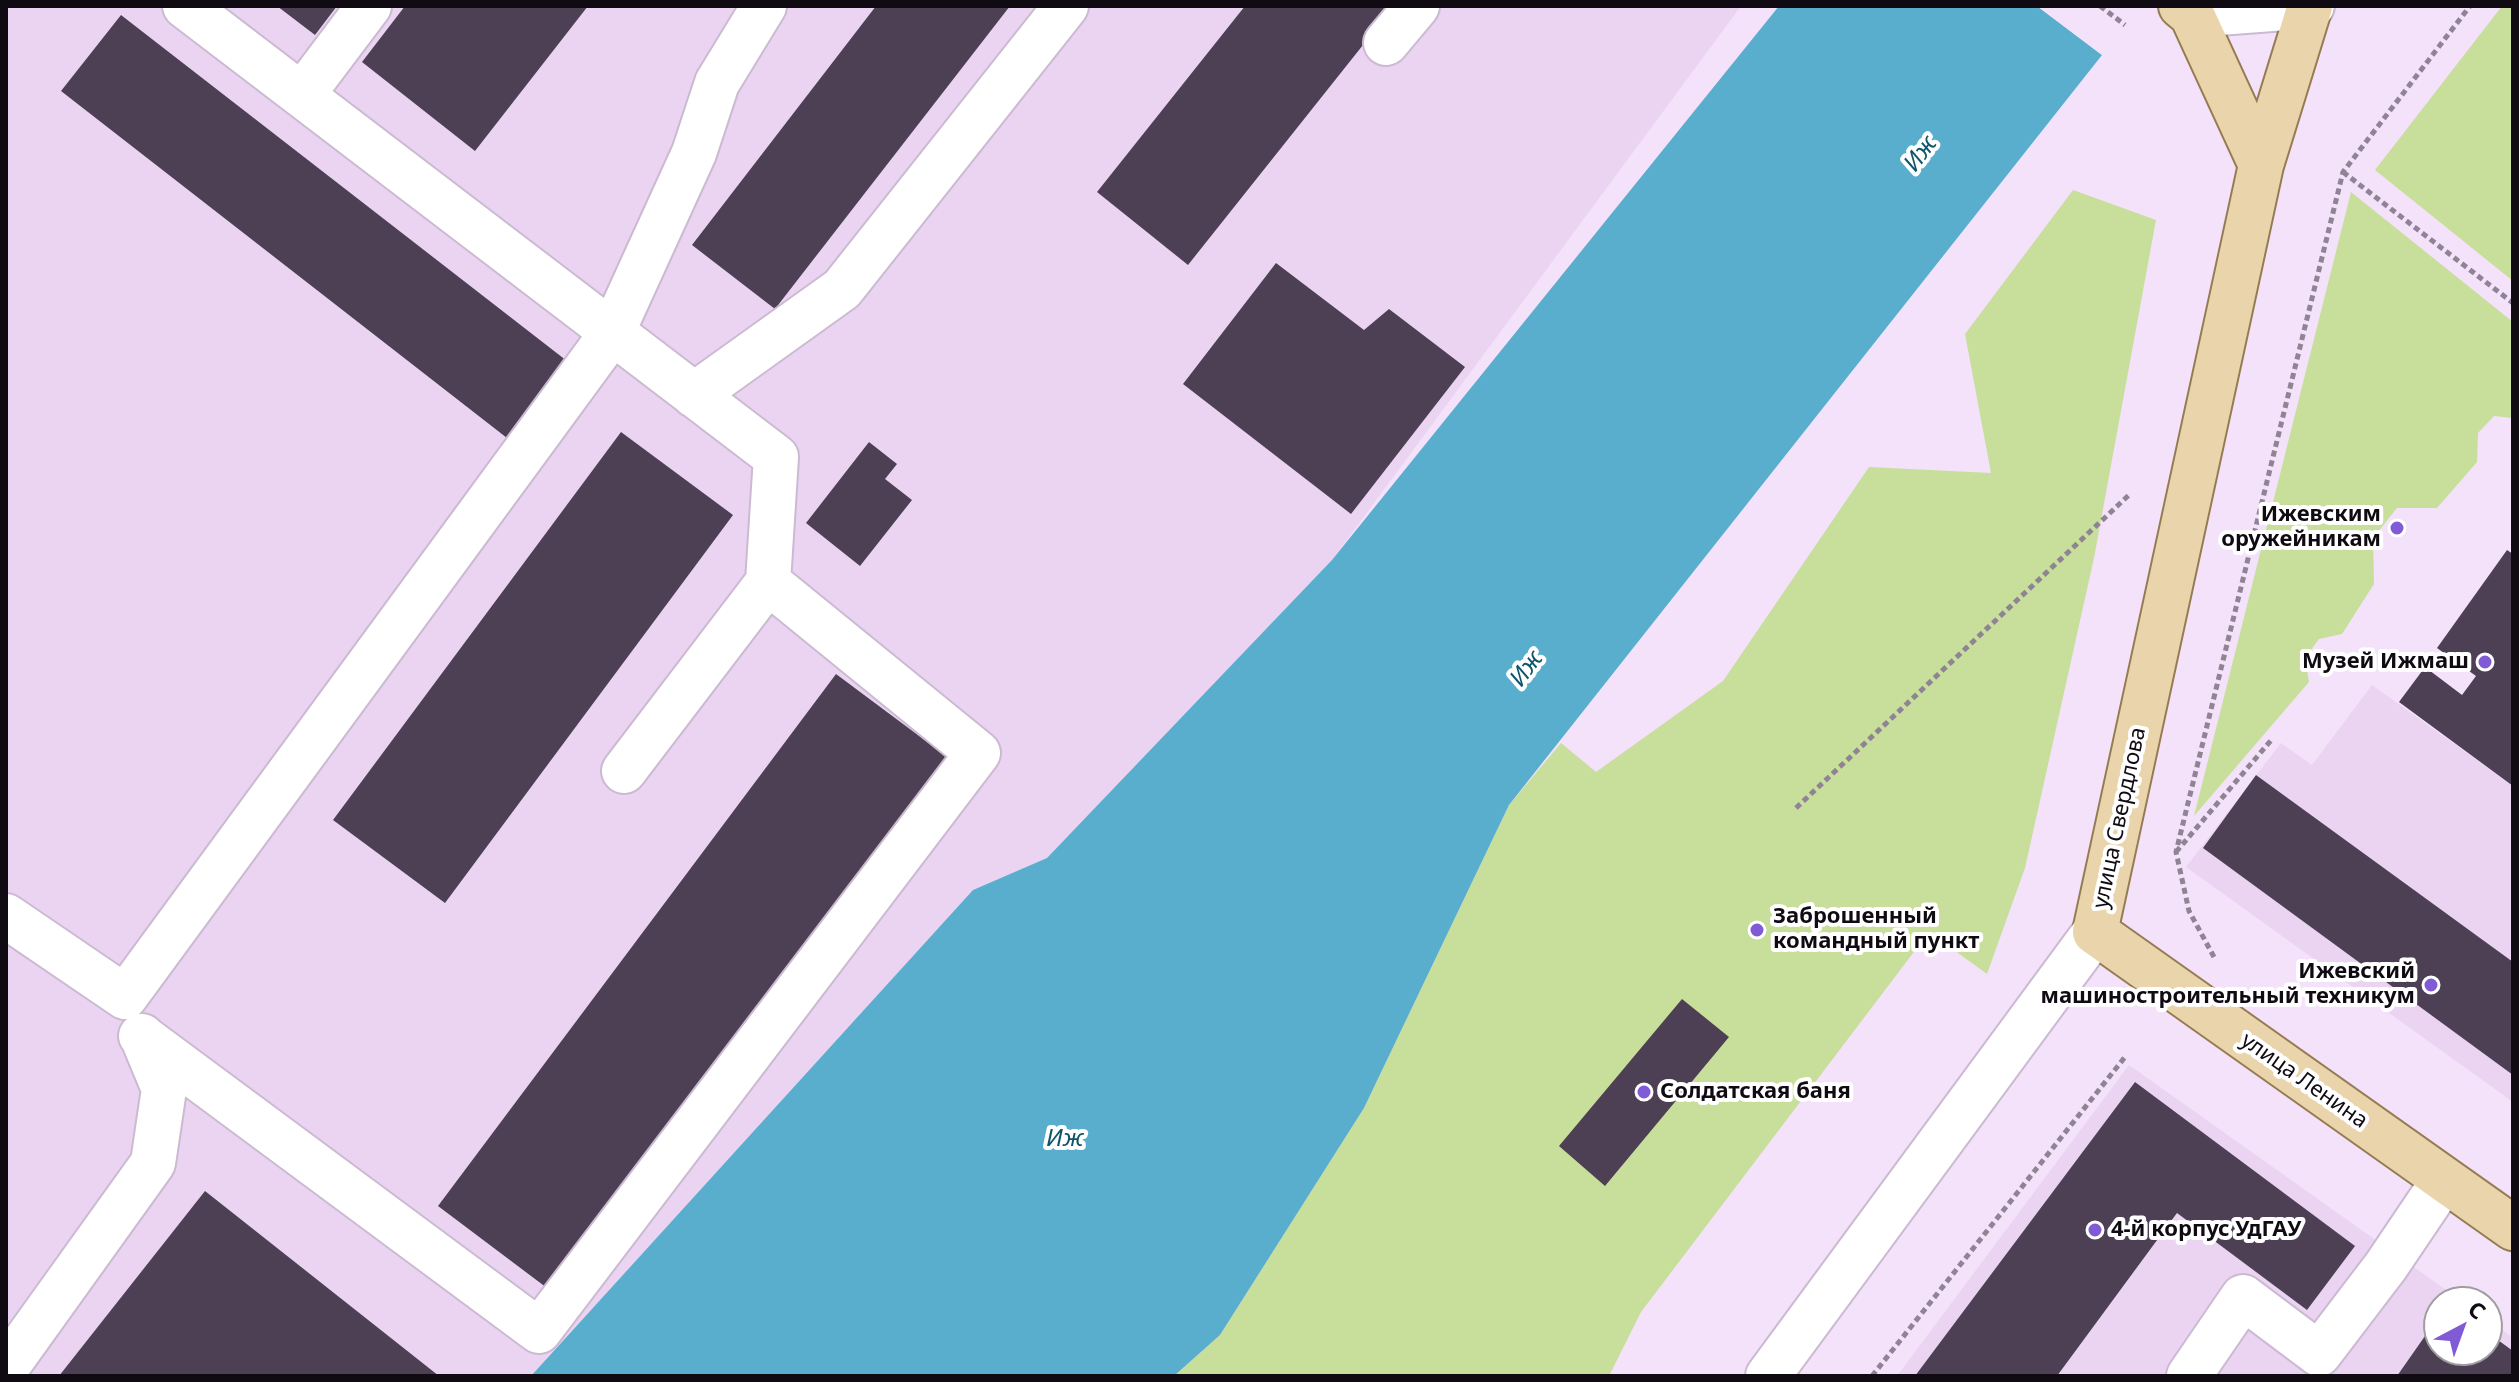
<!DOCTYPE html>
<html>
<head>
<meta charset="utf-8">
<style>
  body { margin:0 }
  #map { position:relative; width:2519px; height:1382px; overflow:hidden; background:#f3e2fa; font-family:"Noto Sans",sans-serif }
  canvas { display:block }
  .frame { position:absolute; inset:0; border:8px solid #100b12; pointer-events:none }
  .north { position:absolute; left:2423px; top:1286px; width:80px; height:80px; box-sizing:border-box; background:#fff; border:2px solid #9f9da0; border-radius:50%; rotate:41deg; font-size:22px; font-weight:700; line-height:32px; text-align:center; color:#100b12 }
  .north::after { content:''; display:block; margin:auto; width:28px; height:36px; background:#805bd5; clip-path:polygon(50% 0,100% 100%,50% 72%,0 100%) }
</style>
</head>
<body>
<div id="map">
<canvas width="2519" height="1382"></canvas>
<div class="frame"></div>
<div class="north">С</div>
</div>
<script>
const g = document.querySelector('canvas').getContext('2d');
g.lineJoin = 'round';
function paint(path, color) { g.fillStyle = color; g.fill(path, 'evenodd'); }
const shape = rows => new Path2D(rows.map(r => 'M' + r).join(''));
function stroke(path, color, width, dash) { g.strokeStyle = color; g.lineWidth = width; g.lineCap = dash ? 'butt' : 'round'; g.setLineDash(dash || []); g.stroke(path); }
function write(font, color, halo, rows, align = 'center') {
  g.font = font + ' "Noto Sans",sans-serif'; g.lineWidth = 8; g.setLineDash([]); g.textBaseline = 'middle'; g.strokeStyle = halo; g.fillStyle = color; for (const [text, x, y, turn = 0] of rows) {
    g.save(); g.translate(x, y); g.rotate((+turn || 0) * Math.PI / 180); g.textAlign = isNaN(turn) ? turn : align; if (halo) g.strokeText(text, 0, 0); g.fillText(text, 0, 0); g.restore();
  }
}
const built = shape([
  [6,6,1741,6,1332,560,1047,858,973,890,531,1376,6,1376],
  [2372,685,2513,786,2513,1102,2186,867,2281,743,2312,765],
  [2129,1065,2463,1302,2439,1302,2439,1350,2487,1350,2487,1319,2513,1338,2513,1376,1897,1376]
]);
const green = shape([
  [2502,6,2513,6,2513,281,2375,170],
  [2073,190,2156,220,2094,558,2025,868,1987,974,1929,932,1641,1312,1609,1376,1174,1376,1220,1335,1364,1108,1509,805,1561,743,1596,772,1723,681,1869,467,1991,473,1965,334],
  [2351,192,2513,322,2513,418,2494,416,2478,433,2477,462,2437,508,2397,508,2373,538,2374,584,2342,634,2319,639,2305,658,2309,682,2194,816]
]);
const water = shape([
  [1779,6,2037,6,2102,55,1509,805,1364,1108,1220,1335,1174,1376,531,1376,973,890,1047,858,1332,560]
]);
const pier = shape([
  [2037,6,2044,6,2105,52,2102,55]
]);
const building = shape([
  [277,6,337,6,315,35],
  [405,6,588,6,475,151,362,62],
  [876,6,1010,6,775,309,692,245],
  [1245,6,1394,6,1188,265,1097,192],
  [121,15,576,368,516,445,61,91],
  [1276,263,1364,330,1389,309,1465,367,1351,514,1183,384],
  [621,432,733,515,445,903,333,820],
  [869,442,897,464,885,479,912,500,860,566,806,523],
  [2507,550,2513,554,2513,786,2399,702,2425,667,2462,695,2476,676,2437,648],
  [836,674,950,759,551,1291,438,1206],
  [2256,775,2513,962,2513,1075,2203,848],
  [1682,999,1729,1037,1605,1186,1559,1146],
  [2135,1082,2355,1246,2307,1310,2177,1213,2057,1376,1915,1376],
  [205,1191,439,1376,59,1376],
  [2439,1316,2439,1350,2487,1350,2487,1332,2513,1351,2513,1376,2397,1376]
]);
const path = shape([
  [2100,6,2125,25],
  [2343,172,2513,303],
  [1796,808,2129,495],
  [2176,852,2273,738],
  [2214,957,2189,911,2176,852,2343,172,2470,6],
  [1872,1376,2125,1057]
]);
const minor = shape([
  [185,6,776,457,768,582,624,771],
  [2192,15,2312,6],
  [1386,43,1417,6],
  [302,95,369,6],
  [694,395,842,289,1066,6],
  [6,916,125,997,612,333,694,153,717,83,764,6],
  [141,1036,539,1331,978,753,768,582],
  [6,1368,153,1163,164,1089,142,1036],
  [1768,1376,2095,932],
  [2189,1376,2243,1297,2319,1354,2386,1266,2444,1180]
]);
const major = shape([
  [2181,6,2192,15,2261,165],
  [2310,6,2261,165,2095,932,2513,1228]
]);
const markers = [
  [2397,528,8,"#805bd5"],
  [2485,662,8,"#805bd5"],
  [1757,930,8,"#805bd5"],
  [2431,985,8,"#805bd5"],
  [1644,1092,8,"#805bd5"],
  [2095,1230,8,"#805bd5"]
];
const poiNames = [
  ["Ижевским",2381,515],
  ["оружейникам",2381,540],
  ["Музей Ижмаш",2469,662],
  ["Заброшенный",1773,917,"left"],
  ["командный пункт",1773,942,"left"],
  ["Ижевский",2415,972],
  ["машиностроительный техникум",2415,997],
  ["Солдатская баня",1660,1092,"left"],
  ["4-й корпус УдГАУ",2111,1230,"left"]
];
const streetNames = [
  ["улица Свердлова",2120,818,-78],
  ["улица Ленина",2304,1081,35]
];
const waterNames = [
  ["Иж",1921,154,-53],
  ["Иж",1527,669,-53],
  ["Иж",1065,1139]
];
paint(built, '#ead4f1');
paint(green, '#c8de9b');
paint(water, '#59aecd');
paint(pier, '#f3e2fa');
paint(building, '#4e4054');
stroke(minor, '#cbbad1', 48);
stroke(major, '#957b52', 48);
stroke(path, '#8f8394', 5, [6, 4]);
stroke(minor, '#fff', 44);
stroke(major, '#ead4ac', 44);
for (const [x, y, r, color] of markers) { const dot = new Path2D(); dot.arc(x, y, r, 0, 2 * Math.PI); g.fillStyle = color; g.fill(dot); stroke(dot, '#fff', 3); }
write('bold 22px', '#100b12', '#fff', poiNames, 'right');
write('22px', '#100b12', '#fff', streetNames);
write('italic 24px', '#0e566b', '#fff', waterNames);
</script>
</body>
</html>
